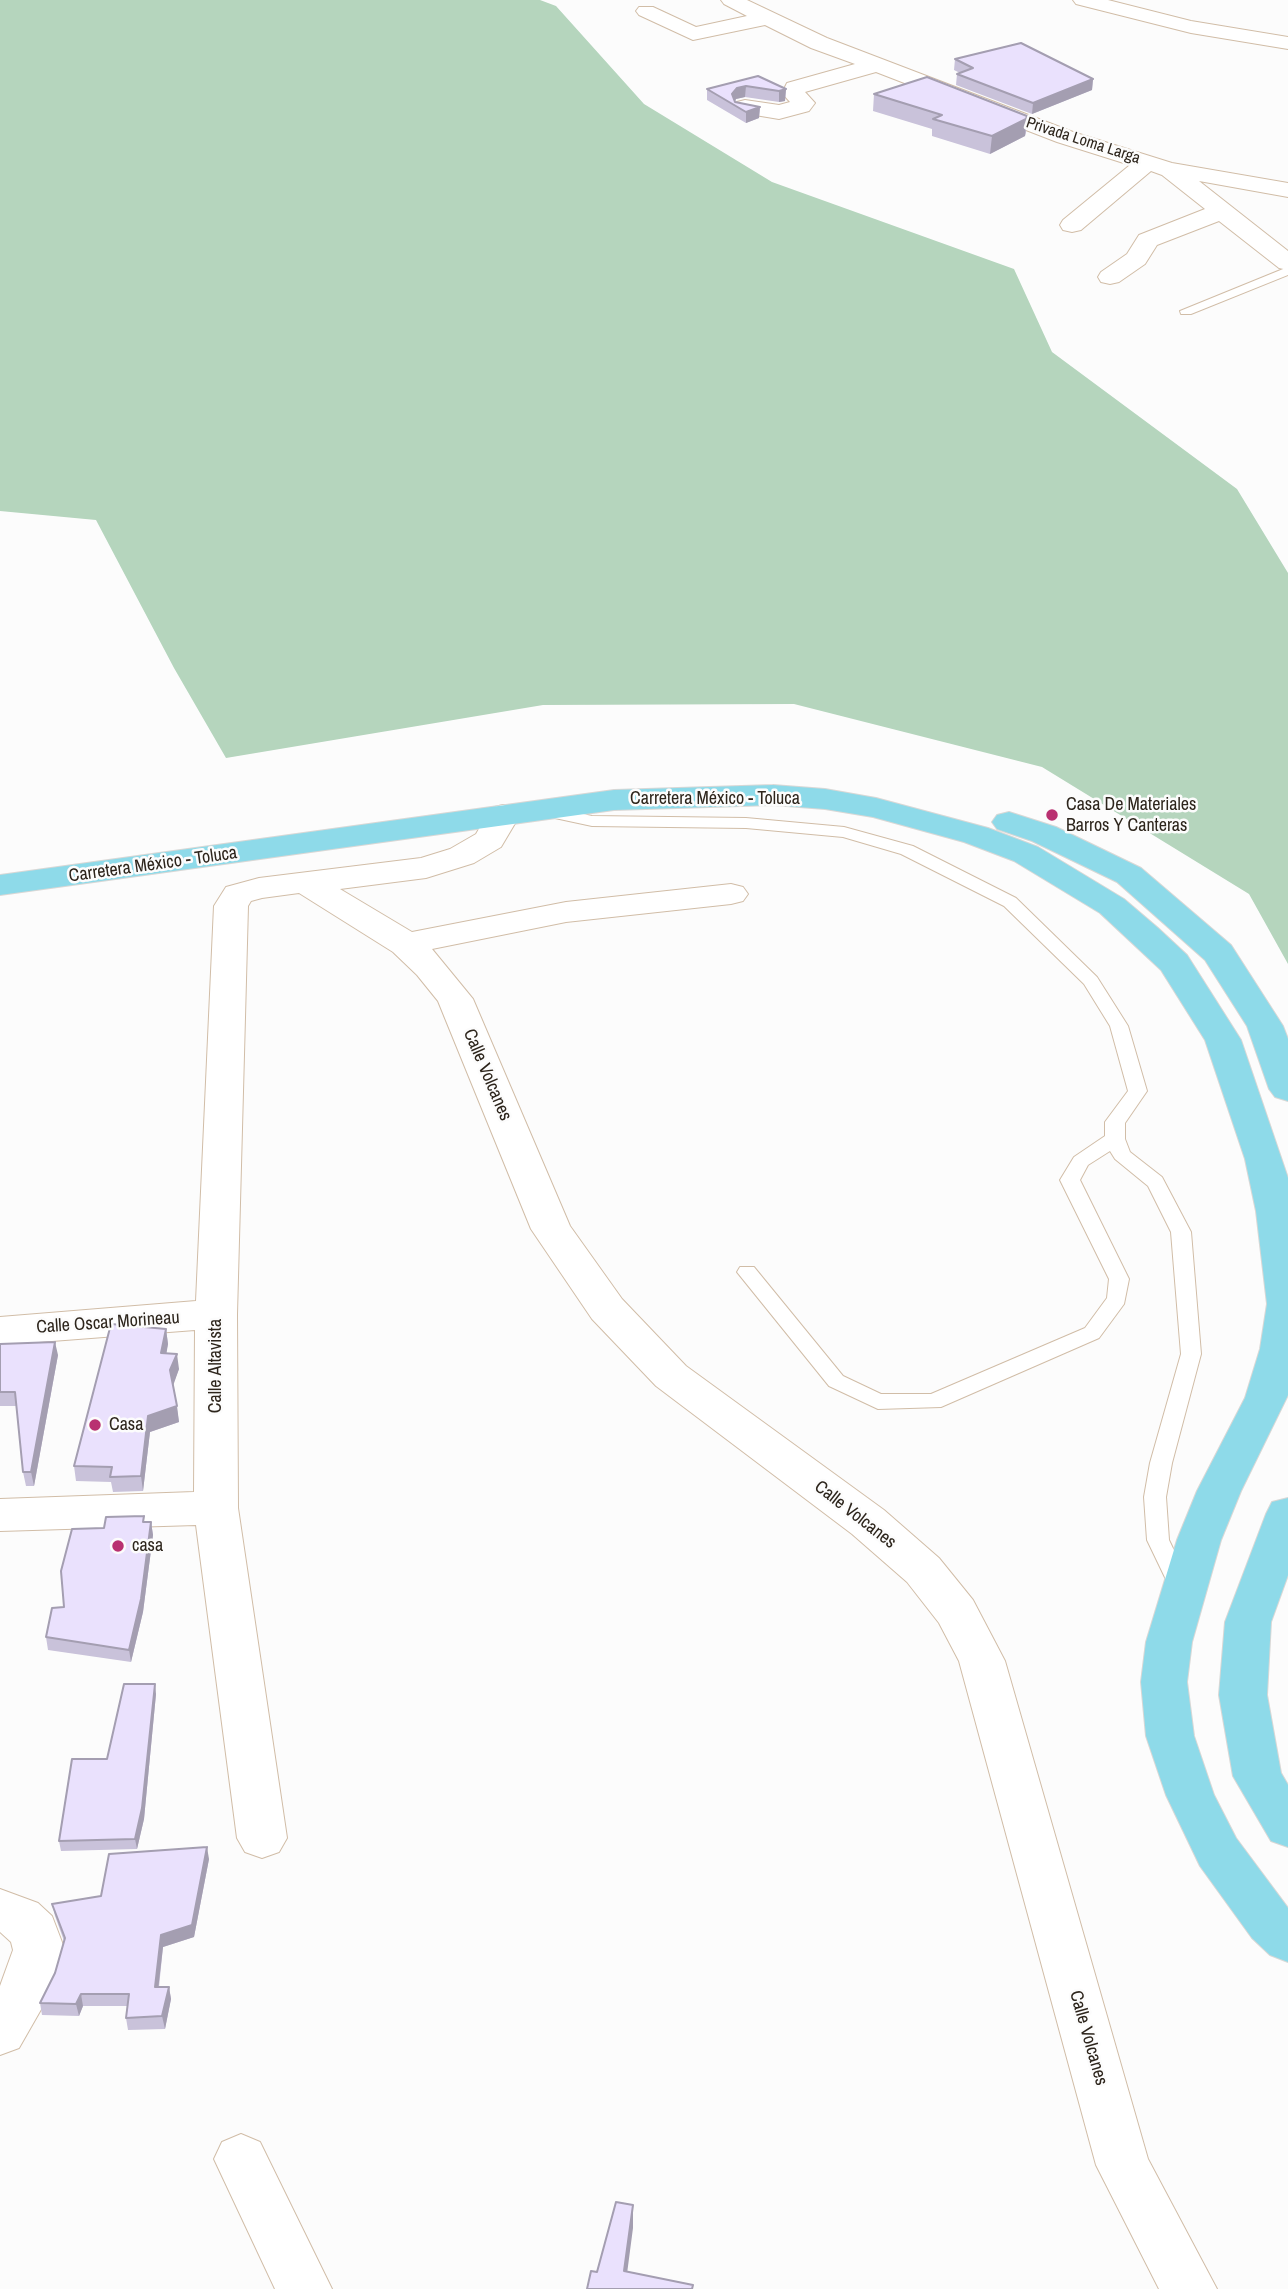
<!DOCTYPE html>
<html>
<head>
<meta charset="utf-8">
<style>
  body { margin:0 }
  canvas { display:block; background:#fcfcfc }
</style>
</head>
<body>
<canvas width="1288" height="2289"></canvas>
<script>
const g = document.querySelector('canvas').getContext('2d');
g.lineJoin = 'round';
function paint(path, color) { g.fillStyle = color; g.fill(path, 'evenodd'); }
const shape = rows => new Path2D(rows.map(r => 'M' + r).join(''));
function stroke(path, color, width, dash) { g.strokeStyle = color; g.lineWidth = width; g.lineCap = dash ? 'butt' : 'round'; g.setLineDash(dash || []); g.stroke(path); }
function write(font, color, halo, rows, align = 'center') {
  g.font = font + ' "Archivo Narrow",sans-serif'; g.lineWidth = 5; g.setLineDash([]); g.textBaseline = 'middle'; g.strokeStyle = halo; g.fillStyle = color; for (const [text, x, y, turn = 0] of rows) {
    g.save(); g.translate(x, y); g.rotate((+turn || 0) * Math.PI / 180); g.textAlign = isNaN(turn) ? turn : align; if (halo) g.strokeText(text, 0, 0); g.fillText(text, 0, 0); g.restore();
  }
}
const forest = shape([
  [0,0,540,0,556,6,644,104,772,182,1014,269,1052,352,1237,489,1288,573,1288,964,1249,894,1042,767,794,704,543,705,226,758,174,668,96,520,0,511]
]);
const service = shape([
  [1288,267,1288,275,1191,314,1181,314,1180,311,1288,267],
  [547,806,592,816,746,818,844,827,913,846,1016,898,1097,977,1128,1026,1147,1091,1125,1123,1125,1139,1130,1152,1162,1177,1191,1232,1201,1354,1172,1463,1166,1497,1169,1540,1191,1586,1188,1592,1180,1595,1172,1592,1147,1540,1144,1497,1150,1463,1181,1354,1171,1232,1148,1186,1115,1159,1110,1151,1088,1165,1080,1180,1129,1279,1124,1304,1099,1338,941,1407,878,1409,829,1386,737,1272,740,1267,754,1267,843,1376,881,1394,931,1394,1085,1328,1107,1298,1109,1279,1060,1180,1074,1157,1105,1136,1105,1122,1128,1091,1110,1026,1084,984,1004,906,901,854,843,837,746,828,592,826,541,815,539,811,541,807,547,806]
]);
const minor = shape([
  [721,0,747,0,827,38,1073,132,1172,163,1288,183,1288,197,1199,181,1288,251,1288,270,1279,268,1219,221,1157,245,1145,264,1119,282,1110,284,1101,282,1098,277,1101,272,1127,254,1139,235,1205,209,1162,175,1151,171,1081,230,1072,232,1063,230,1060,225,1063,220,1130,165,1057,142,876,72,805,92,815,103,809,111,779,119,737,112,734,107,737,102,745,100,779,105,790,102,782,93,787,83,855,64,811,48,765,25,693,40,639,15,636,11,639,7,653,7,696,27,747,16,724,4,721,0],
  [1073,0,1108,0,1191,21,1288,37,1288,49,1191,33,1076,4,1073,0],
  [503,805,515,808,520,815,501,847,474,863,426,878,340,889,412,932,566,902,731,884,743,887,748,894,743,901,731,904,566,922,432,949,473,999,570,1226,622,1299,686,1366,884,1510,939,1558,973,1600,1005,1661,1148,2159,1217,2289,1159,2289,1096,2165,959,1661,939,1623,907,1582,852,1534,656,1386,592,1319,531,1229,438,1001,417,975,393,952,299,893,262,898,251,901,248,906,237,1314,238,1508,287,1838,279,1852,262,1858,245,1852,237,1838,196,1525,0,1531,0,1499,194,1492,195,1330,0,1345,0,1317,196,1301,214,906,226,887,259,878,421,858,450,849,476,834,491,808,503,805],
  [0,1889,38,1903,52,1916,65,1950,55,1985,19,2048,0,2055,0,1986,13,1950,11,1942,0,1932,0,1889],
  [241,2134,260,2142,332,2289,275,2289,214,2159,222,2142,241,2134]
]);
const primary = shape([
  [773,785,825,789,876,798,988,828,1038,847,1124,899,1158,928,1187,955,1241,1040,1288,1178,1288,1395,1241,1491,1221,1540,1192,1642,1187,1682,1194,1736,1214,1795,1236,1838,1288,1908,1288,1962,1270,1955,1252,1938,1200,1866,1166,1795,1146,1736,1141,1682,1146,1642,1177,1540,1197,1491,1245,1398,1260,1349,1267,1304,1256,1211,1245,1159,1205,1040,1161,970,1100,913,1014,861,964,842,873,817,825,809,773,805,614,810,0,895,0,875,614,790,773,785],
  [1009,812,1056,827,1141,868,1231,945,1283,1026,1288,1039,1288,1101,1275,1097,1269,1089,1247,1026,1205,960,1117,882,1032,841,997,829,992,822,997,815,1009,812],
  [1288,1498,1288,1575,1271,1622,1267,1695,1281,1773,1288,1785,1288,1847,1271,1841,1233,1776,1219,1695,1225,1622,1266,1514,1272,1502,1288,1498]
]);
const wall = shape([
  [955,59,1093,79,1092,90,1032,114,956,85,957,74,960,73,954,70],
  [758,76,786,89,785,101,779,102,745,97,736,99,735,102,760,107,759,118,746,123,707,100,707,89],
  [874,94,1027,116,1026,133,1025,136,990,154,932,136,932,129,873,111],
  [166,1329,168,1344,166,1353,179,1369,173,1384,179,1422,150,1432,143,1491,113,1492,111,1482,76,1481,74,1466],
  [0,1344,58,1355,34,1486,26,1486,23,1472,17,1406,0,1406],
  [145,1522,151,1522,153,1535,143,1612,131,1662,48,1650,46,1637,64,1607],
  [156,1694,144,1819,137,1849,61,1851,59,1841,107,1759],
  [209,1859,194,1937,163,1947,159,1987,169,1987,171,1999,165,2029,128,2030,126,2018,128,2006,83,2006,79,2016,42,2015,40,2003,55,1973,64,1941,55,1916,52,1904,101,1896]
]);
const shadedWall = shape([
  [1093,79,1092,90,1032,114,1033,103],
  [746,86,745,97,736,99,733,104,732,94,737,88],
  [786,89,785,101,779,102,779,91],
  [760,107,759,118,746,123,746,112],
  [1027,116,1025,136,990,154,992,136],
  [166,1329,168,1344,164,1368,161,1353],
  [55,1342,58,1355,34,1486,31,1472],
  [177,1354,179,1369,173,1386,170,1370],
  [177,1406,179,1422,150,1432,143,1491,141,1476,148,1416],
  [151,1522,153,1535,143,1612,131,1662,129,1650],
  [155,1684,156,1694,144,1819,137,1849,135,1839],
  [207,1847,209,1859,194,1937,163,1947,157,1999,155,1987,161,1935],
  [169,1987,171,1999,165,2029,162,2016],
  [81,1994,83,2006,79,2016,76,2004],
  [633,2205,633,2228,625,2289,624,2271]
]);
const building = shape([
  [1021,43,1093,79,1033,103,957,74,973,68,955,59,1021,43],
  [758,76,786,89,779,91,746,86,737,88,732,94,735,102,760,107,746,112,707,89,758,76],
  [927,77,1027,116,1026,119,992,136,933,119,942,115,874,94,927,77],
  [111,1324,166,1329,161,1353,177,1354,170,1370,177,1406,148,1416,141,1476,110,1477,112,1467,74,1466,111,1324],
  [55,1342,31,1472,23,1472,15,1392,0,1392,0,1344,55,1342],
  [144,1516,143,1522,151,1522,141,1599,129,1650,46,1637,52,1608,64,1607,61,1571,72,1529,104,1528,106,1517,144,1516],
  [124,1684,155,1684,142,1808,135,1839,59,1841,72,1759,107,1759,124,1684],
  [207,1847,192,1925,161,1935,155,1987,169,1987,162,2016,126,2018,129,1994,81,1994,76,2004,40,2003,55,1973,65,1938,52,1904,101,1896,109,1854,207,1847],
  [616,2202,633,2205,624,2271,693,2285,692,2289,587,2289,591,2271,597,2272,616,2202]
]);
const markers = [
  [1052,815,7,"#b93171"],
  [95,1425,7,"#b93171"],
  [118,1546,7,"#b93171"]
];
const farStreetnames = [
  ["Privada Loma Larga",1083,141,18]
];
const streetNames = [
  ["Carretera México - Toluca",715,799],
  ["Carretera México - Toluca",153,865,-8],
  ["Calle Volcanes",487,1075,67],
  ["Calle Oscar Morineau",108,1323,-4],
  ["Calle Altavista",216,1366,-90],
  ["Calle Volcanes",855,1515,38],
  ["Calle Volcanes",1088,2038,74]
];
const poiNames = [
  ["Casa De Materiales",1066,805],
  ["Barros Y Canteras",1066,826],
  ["Casa",109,1425],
  ["casa",132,1546]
];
paint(forest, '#b5d5bd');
stroke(service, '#d1bda7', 2);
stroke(minor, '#d1bda7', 2);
stroke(primary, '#d9d8d6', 2);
paint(service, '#fff');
paint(minor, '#fff');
paint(primary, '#8edae9');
paint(wall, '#c9c2da');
paint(shadedWall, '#a49eb1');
paint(building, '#eae1fd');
stroke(building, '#a49eb1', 2);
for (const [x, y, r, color] of markers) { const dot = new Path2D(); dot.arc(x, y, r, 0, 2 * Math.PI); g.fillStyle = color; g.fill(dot); stroke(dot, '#fcfcfc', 2.5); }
write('16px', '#2d251c', '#fcfcfc', farStreetnames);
write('18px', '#2d251c', '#fcfcfc', streetNames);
write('18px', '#2d251c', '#fcfcfc', poiNames, 'left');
</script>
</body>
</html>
